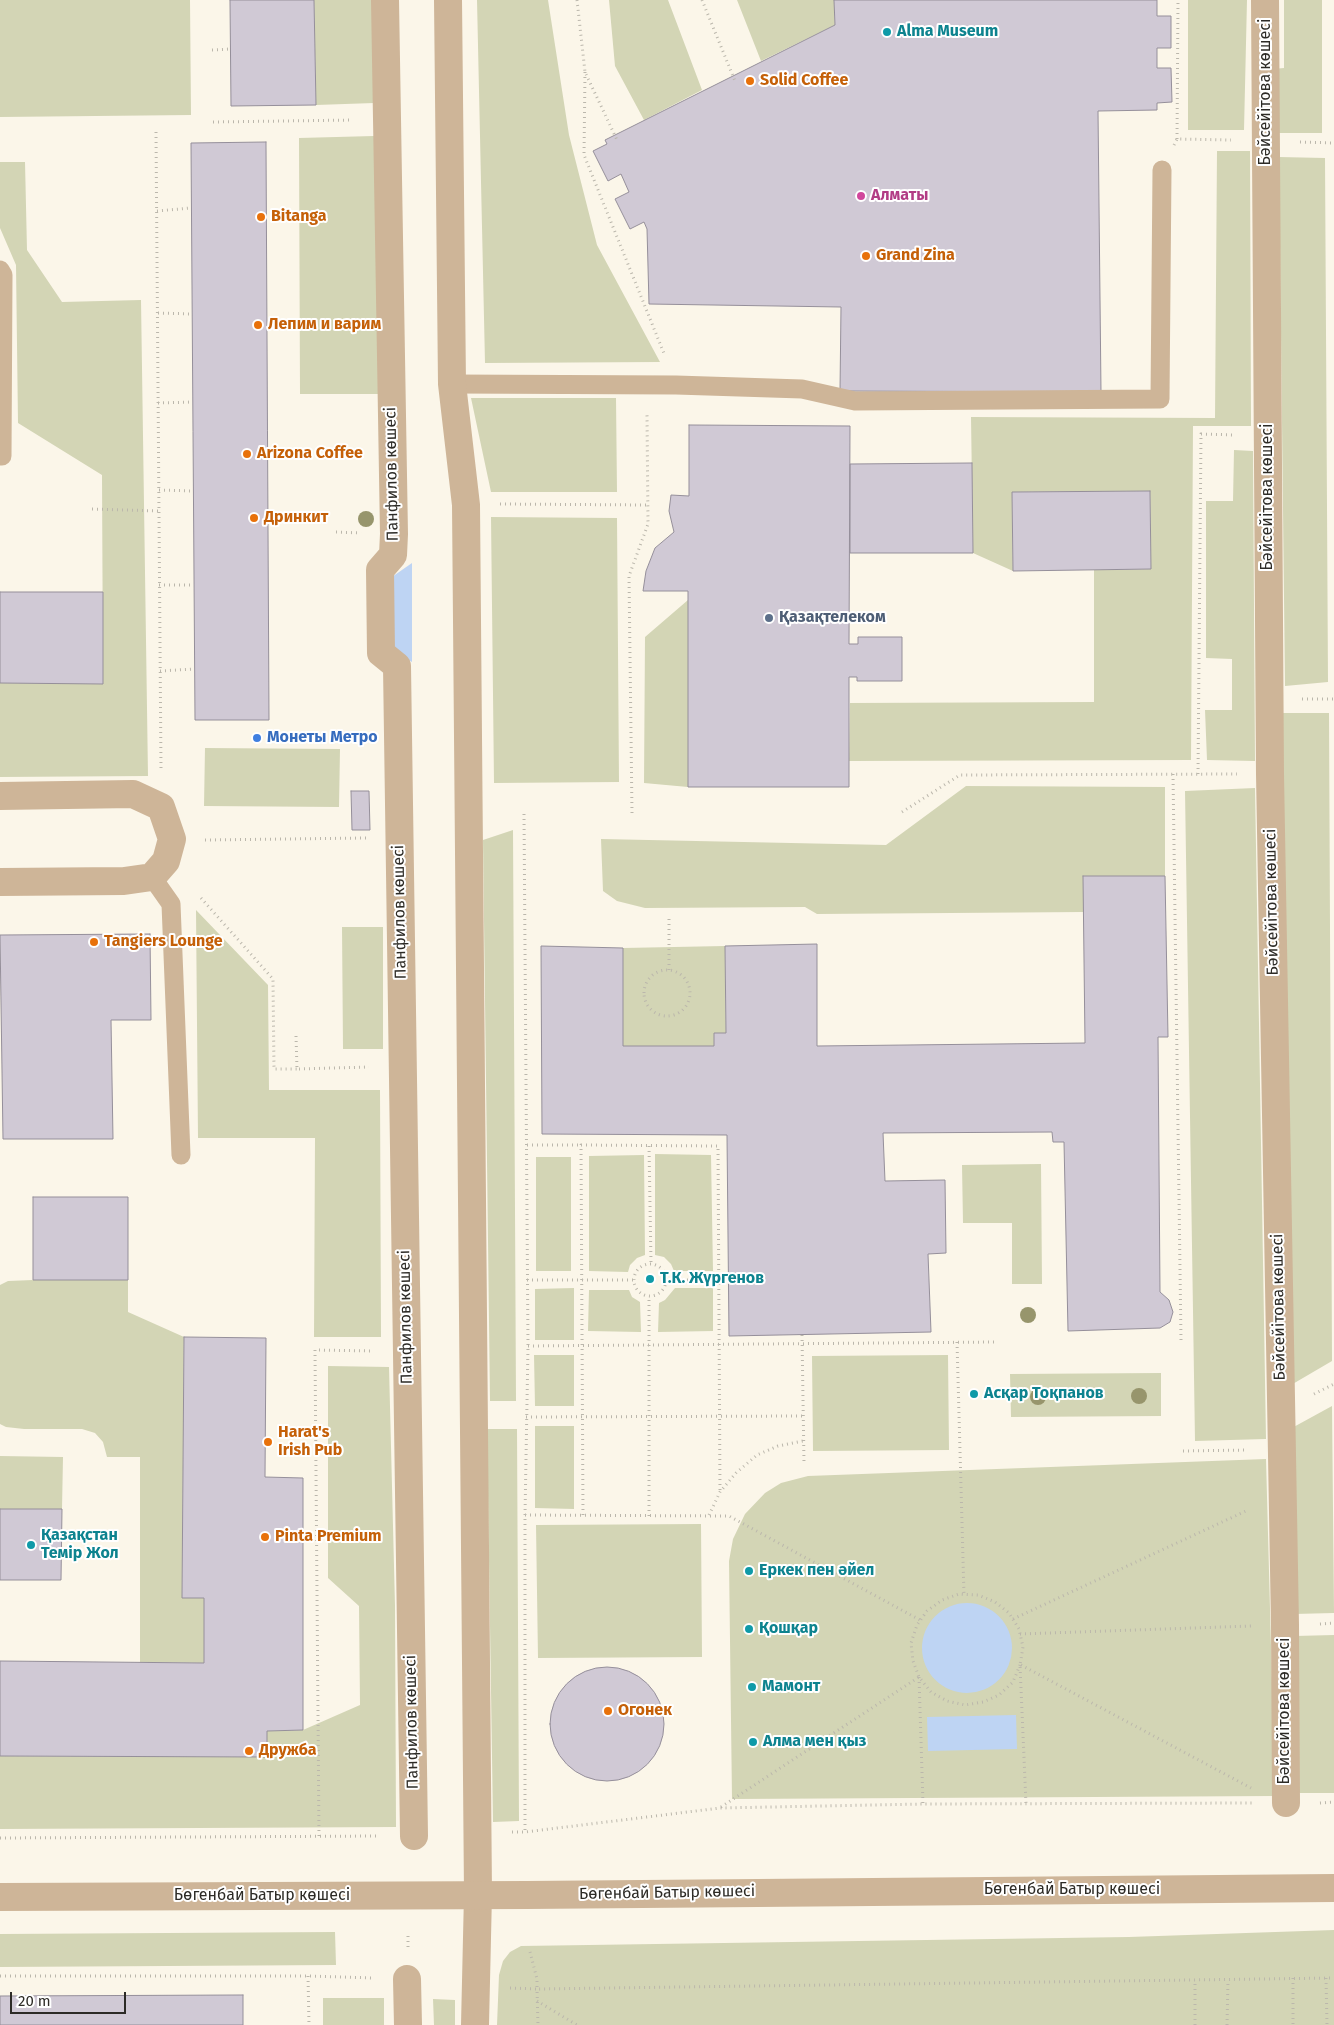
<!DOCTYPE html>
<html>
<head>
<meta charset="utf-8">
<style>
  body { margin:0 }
  #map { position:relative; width:1334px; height:2025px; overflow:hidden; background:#fbf6e9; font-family:"Fira Sans",sans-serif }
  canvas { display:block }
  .scale { position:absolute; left:10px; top:1992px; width:116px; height:22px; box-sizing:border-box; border:2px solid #2d2b26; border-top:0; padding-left:6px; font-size:15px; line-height:18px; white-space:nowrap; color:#2d2b26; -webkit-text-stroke:4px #fff; paint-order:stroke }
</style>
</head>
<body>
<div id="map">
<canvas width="1334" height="2025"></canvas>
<div class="scale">20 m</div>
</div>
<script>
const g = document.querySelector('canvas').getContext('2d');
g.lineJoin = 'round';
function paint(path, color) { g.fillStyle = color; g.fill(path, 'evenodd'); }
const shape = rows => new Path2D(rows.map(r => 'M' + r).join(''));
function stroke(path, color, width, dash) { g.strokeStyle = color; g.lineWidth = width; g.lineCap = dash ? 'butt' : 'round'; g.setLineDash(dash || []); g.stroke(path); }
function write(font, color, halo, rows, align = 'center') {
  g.font = font + ' "Fira Sans",sans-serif'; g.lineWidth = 4; g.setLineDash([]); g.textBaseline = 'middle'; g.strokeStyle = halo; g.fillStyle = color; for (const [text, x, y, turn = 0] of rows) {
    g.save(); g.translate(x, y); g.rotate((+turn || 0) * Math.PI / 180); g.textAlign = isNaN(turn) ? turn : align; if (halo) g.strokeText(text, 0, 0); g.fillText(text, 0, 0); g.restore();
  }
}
const green = shape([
  [0,0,190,0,191,115,0,117],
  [314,0,373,0,374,103,316,105],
  [477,0,548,0,569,135,597,245,660,362,485,363],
  [609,0,668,0,702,90,644,120,615,66],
  [737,0,834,0,835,25,761,61],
  [1188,0,1247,0,1244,130,1188,130],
  [1284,0,1322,0,1322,133,1272,133,1273,69,1284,68],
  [374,136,380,394,300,394,299,138],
  [1217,151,1250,151,1251,426,1193,426,1191,760,849,761,850,703,1094,702,1094,570,1151,569,1150,491,1012,492,1013,571,973,553,971,417,1215,418],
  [1279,157,1325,158,1328,682,1285,686],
  [0,162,25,162,27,250,62,302,141,300,148,776,0,777,0,683,103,683,102,475,18,423,16,265,0,228],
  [471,398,616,398,617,492,491,492],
  [1234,450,1253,451,1255,761,1207,760,1205,710,1232,710,1232,659,1206,658,1206,501,1233,501],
  [491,517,617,518,619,782,494,783],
  [688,600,688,787,644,783,645,637],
  [1280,713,1329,713,1332,1361,1291,1385],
  [205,748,340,749,339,807,204,806],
  [966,786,1165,787,1165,876,1084,876,1084,912,817,914,805,907,645,908,617,901,603,891,601,839,886,845],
  [1255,788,1266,1439,1195,1441,1185,791],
  [513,830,516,1401,490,1401,483,840],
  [196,910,268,985,269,1090,380,1090,381,1337,314,1337,315,1138,198,1138],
  [342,927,383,927,383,1049,343,1049],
  [725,946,726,1033,714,1033,714,1046,623,1046,623,948],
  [655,1154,711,1155,713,1271,674,1271,671,1264,664,1257,655,1255],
  [644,1155,645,1255,637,1258,630,1265,628,1272,589,1271,589,1156],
  [536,1157,571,1157,571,1271,536,1271],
  [1041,1164,1042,1284,1012,1284,1012,1223,963,1223,962,1165],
  [33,1280,128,1280,128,1312,184,1337,182,1598,204,1598,204,1663,140,1662,140,1457,107,1457,103,1442,95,1433,82,1429,24,1429,6,1427,0,1424,0,1285,8,1281],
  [574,1288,574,1340,535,1340,535,1289],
  [675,1288,713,1288,713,1331,658,1332,659,1303,665,1300],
  [589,1290,629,1290,632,1297,640,1302,641,1332,588,1331],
  [534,1355,574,1355,574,1406,535,1406],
  [948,1355,949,1450,813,1451,812,1356],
  [328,1366,389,1367,395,1606,396,1827,0,1829,0,1756,266,1757,267,1731,303,1730,360,1705,359,1606,328,1578],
  [1161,1373,1161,1416,1011,1417,1010,1374],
  [1332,1406,1334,1613,1294,1614,1290,1429],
  [535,1426,574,1426,574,1509,535,1508],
  [487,1429,517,1429,519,1821,493,1822],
  [0,1456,63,1457,62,1509,0,1509],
  [1266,1459,1275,1796,732,1799,729,1561,733,1539,745,1514,765,1493,781,1483,808,1476],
  [701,1524,702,1657,538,1658,536,1525],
  [1334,1635,1334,1793,1295,1793,1295,1636],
  [1334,1930,1334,2025,497,2025,499,1975,503,1961,510,1952,521,1946,1129,1937],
  [335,1932,336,1965,0,1967,0,1934],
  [323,1998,384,1998,384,2025,323,2025],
  [433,1999,455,2000,455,2025,434,2025]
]);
const water = shape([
  [412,563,412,662,390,649,389,579],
  '922 1648a45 45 0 1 1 90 0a45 45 0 1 1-90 0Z',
  [1016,1715,1017,1749,928,1751,927,1717]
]);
const building = shape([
  [230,0,314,0,316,105,231,106,230,0],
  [834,0,1157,0,1157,16,1171,16,1171,48,1157,48,1157,68,1171,68,1172,102,1157,103,1157,110,1098,111,1101,392,840,391,841,307,649,304,647,229,644,222,630,229,615,199,629,192,621,174,608,181,593,151,607,144,605,140,835,25,834,0],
  [266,142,269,720,195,720,191,143,266,142],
  [689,425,850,426,849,644,858,644,858,637,902,637,902,681,857,681,857,677,849,677,849,787,688,787,688,591,643,591,646,571,655,548,674,532,669,511,671,495,689,496,689,425],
  [972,463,973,553,850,553,850,464,972,463],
  [1150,491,1151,569,1013,571,1012,492,1150,491],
  [0,592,103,592,103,684,0,683,0,592],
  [351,791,369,791,370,830,352,830,351,791],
  [1083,876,1165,876,1168,1037,1158,1037,1160,1292,1169,1300,1173,1312,1170,1322,1160,1328,1068,1331,1064,1142,1053,1142,1052,1132,883,1133,885,1181,945,1180,946,1253,928,1254,931,1332,729,1336,727,1135,542,1134,541,946,623,948,623,1046,714,1046,714,1033,726,1033,725,946,817,944,817,1046,1085,1043,1083,876],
  [150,934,151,1020,111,1020,113,1139,3,1139,0,935,150,934],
  [33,1197,128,1197,128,1280,33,1280,33,1197],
  [184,1337,266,1338,265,1477,303,1478,303,1730,267,1731,267,1757,0,1756,0,1661,204,1663,204,1598,182,1598,184,1337],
  [0,1509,62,1509,61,1580,0,1580,0,1509],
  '550 1724a57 57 0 1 1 114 0a57 57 0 1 1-114 0Z',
  [243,1995,243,2025,0,2025,0,1996,243,1995]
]);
const path = shape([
  [577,0,585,72,617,140],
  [702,0,735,81],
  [212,50,230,49],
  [585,72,584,155,665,356],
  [213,122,353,120],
  [156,132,161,769],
  [1177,139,1178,0],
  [1300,142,1334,143],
  [1174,145,1177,139,1231,140],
  [157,211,191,208],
  [158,313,192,314],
  [158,403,193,402],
  [159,490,193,491],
  [500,504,648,505],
  [92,509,159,511],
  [336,532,361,533],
  [159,585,194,585],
  [160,671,195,669],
  [1302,699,1334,699],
  [1173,774,1181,1340],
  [1198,774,1201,434,1235,435],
  [902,812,960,775,1237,774],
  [632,813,629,576,648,524,647,415],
  [524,814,528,1346,525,1515,525,1832],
  [205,840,366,838],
  [201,898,273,979,274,1069,297,1069],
  '644 993a23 23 0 1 1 46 0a23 23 0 1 1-46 0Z',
  [669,970,669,919],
  [296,1036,297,1069,369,1067],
  [527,1145,581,1145],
  [649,1146,651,1263],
  '634 1280a16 16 0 1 1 32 0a16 16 0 1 1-32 0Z',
  [527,1280,634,1280],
  [667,1280,720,1280],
  [802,1335,804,1463],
  [957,1342,964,1595],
  [528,1346,997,1342],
  [1314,1394,1334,1384],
  [526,1417,803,1416],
  [1183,1451,1248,1450],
  [525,1515,729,1516,920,1620],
  [583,1515,581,1145,718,1146,720,1492],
  [709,1515,720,1492,736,1473,757,1455,778,1446,803,1441],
  [649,1516,649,1296],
  [1013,1619,1248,1510],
  [1320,1624,1334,1623],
  [1020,1634,1251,1626],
  [1020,1665,1013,1682,999,1695,983,1702,965,1705,947,1701,931,1692,919,1677,913,1661,911,1643,917,1625,927,1611,942,1600,959,1594,978,1595,995,1602,1009,1613,1019,1629,1023,1647,1020,1665,1026,1804],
  [1021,1665,1251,1788],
  [919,1677,923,1804],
  [1320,1803,1334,1802],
  [721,1807,919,1677],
  [512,1832,525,1832,720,1808,923,1804,1252,1803],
  [319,1836,315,1350,373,1351],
  [0,1838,379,1836],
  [408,1947,408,1935],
  [530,1952,537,1979,537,1989,1334,1978],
  [0,1976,308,1976,374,1978],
  [308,1976,309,2025],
  [1293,1978,1293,2025],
  [1326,1978,1327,2025],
  [510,1988,537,1989,538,2025],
  [537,2001,577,2025],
  [1195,2025,1195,1980],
  [1227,2025,1228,1980]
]);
const service = shape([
  [0,270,3,275,2,456,0,456],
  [452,384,676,385,802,389,855,401,1160,399,1162,170],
  [152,877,171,904,181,1155]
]);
const pedestrian = shape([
  [385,0,394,534,393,555,380,570,381,653,397,666,414,1836],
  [1265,0,1270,774,1285,1625,1286,1803],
  [407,1979,408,2025]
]);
const minor = shape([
  [448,0,452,384,466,505,478,1894,475,2025],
  [0,796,133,794,161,807,172,839,166,861,152,877,124,881,0,882]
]);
const tertiary = shape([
  [0,1897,527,1895,1334,1888]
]);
const trees = [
  [366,519],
  [1028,1315],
  [1139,1396],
  [1038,1397]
];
const markers = [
  [887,32,5,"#0f9aa8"],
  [750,81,5,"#e8710a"],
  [861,196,5,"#d1479c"],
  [261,217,5,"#e8710a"],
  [866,256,5,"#e8710a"],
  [258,325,5,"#e8710a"],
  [247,454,5,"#e8710a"],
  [254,518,5,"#e8710a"],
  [769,618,5,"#5c6f8a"],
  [257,738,5,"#3f7fe0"],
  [94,942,5,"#e8710a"],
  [650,1279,5,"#0f9aa8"],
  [974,1394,5,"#0f9aa8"],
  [268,1442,5,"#e8710a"],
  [265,1537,5,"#e8710a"],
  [31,1545,5,"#0f9aa8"],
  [749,1571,5,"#0f9aa8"],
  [749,1629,5,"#0f9aa8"],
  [752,1687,5,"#0f9aa8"],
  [608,1711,5,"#e8710a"],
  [753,1742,5,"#0f9aa8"],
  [249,1751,5,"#e8710a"]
];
const cultureNames = [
  ["Alma Museum",897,32],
  ["Т.К. Жүргенов",660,1279],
  ["Асқар Тоқпанов",984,1394],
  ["Қазақстан",41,1536],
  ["Темір Жол",41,1554],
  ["Еркек пен әйел",759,1571],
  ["Қошқар",759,1629],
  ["Мамонт",762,1687],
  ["Алма мен қыз",763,1742]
];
const foodNames = [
  ["Solid Coffee",760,81],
  ["Bitanga",271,217],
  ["Grand Zina",876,256],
  ["Лепим и варим",268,325],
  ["Arizona Coffee",257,454],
  ["Дринкит",264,518],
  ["Tangiers Lounge",104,942],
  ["Harat's",278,1433],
  ["Irish Pub",278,1451],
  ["Pinta Premium",275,1537],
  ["Огонек",618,1711],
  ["Дружба",259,1751]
];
const streetNames = [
  ["Бәйсейітова көшесі",1266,92,-90],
  ["Панфилов көшесі",392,474,-91],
  ["Бәйсейітова көшесі",1268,497,-90],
  ["Бәйсейітова көшесі",1272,902,-91],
  ["Панфилов көшесі",400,912,-91],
  ["Бәйсейітова көшесі",1279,1307,-91],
  ["Панфилов көшесі",406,1317,-91],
  ["Бәйсейітова көшесі",1285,1711,-90],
  ["Панфилов көшесі",412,1722,-91],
  ["Бөгенбай Батыр көшесі",1072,1890],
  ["Бөгенбай Батыр көшесі",667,1893,-1],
  ["Бөгенбай Батыр көшесі",262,1896]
];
const hotelNames = [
  ["Алматы",871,196]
];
const serviceNames = [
  ["Қазақтелеком",779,618]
];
const shopNames = [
  ["Монеты Метро",267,738]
];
paint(green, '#d3d5b5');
paint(water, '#bed4f3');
paint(building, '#d0c9d5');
stroke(building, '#958f9a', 1);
stroke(path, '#bbb7ac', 3, [1, 4]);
stroke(service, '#ceb598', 19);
stroke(pedestrian, '#ceb598', 28);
stroke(minor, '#ceb598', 28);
stroke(tertiary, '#ceb598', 28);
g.fillStyle = '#97956c';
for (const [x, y] of trees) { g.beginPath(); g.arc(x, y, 8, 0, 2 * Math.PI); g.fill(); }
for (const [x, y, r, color] of markers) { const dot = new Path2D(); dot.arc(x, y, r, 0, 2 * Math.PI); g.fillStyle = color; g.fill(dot); stroke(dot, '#fff', 2); }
write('bold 16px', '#0d838f', '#fff', cultureNames, 'left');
write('bold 16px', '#c56008', '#fff', foodNames, 'left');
write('16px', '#2d2b26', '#fff', streetNames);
write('bold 16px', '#b23c85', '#fff', hotelNames, 'left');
write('bold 16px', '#4e5e75', '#fff', serviceNames, 'left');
write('bold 16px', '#366cbe', '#fff', shopNames, 'left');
</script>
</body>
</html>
